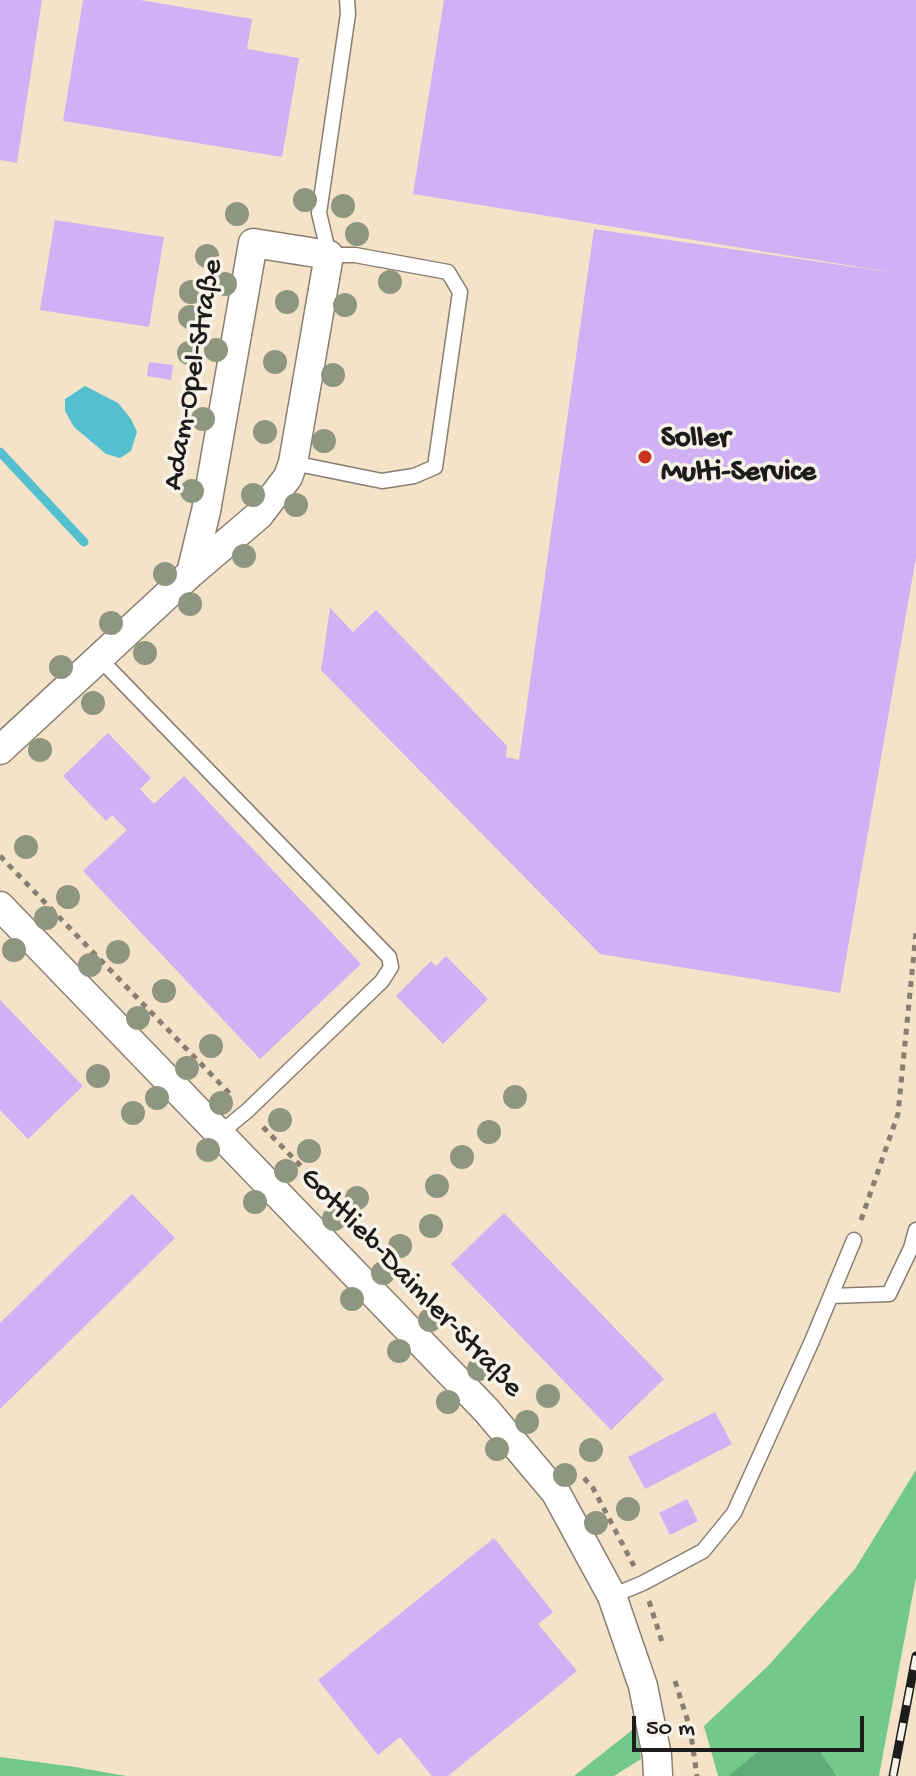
<!DOCTYPE html>
<html>
<head>
<meta charset="utf-8">
<style>
  body { margin:0 }
  #map { position:relative; width:916px; height:1776px; overflow:hidden; background:#f4e2c9; font-family:"Gochi Hand",sans-serif }
  canvas { display:block }
  .scale { position:absolute; left:632px; top:1716px; width:232px; height:36px; box-sizing:border-box; border:4px solid #1c1c1c; border-top:0; padding-left:10px; font-size:24px; line-height:28px; white-space:nowrap; color:#1c1c1c; -webkit-text-stroke:6px #f7f3e8; paint-order:stroke }
</style>
</head>
<body>
<div id="map">
<canvas width="916" height="1776"></canvas>
<div class="scale">50 m</div>
</div>
<script>
const g = document.querySelector('canvas').getContext('2d');
g.lineJoin = 'round';
function paint(path, color) { g.fillStyle = color; g.fill(path, 'evenodd'); }
const shape = rows => new Path2D(rows.map(r => 'M' + r).join(''));
function stroke(path, color, width, dash) { g.strokeStyle = color; g.lineWidth = width; g.lineCap = dash ? 'butt' : 'round'; g.setLineDash(dash || []); g.stroke(path); }
function write(font, color, halo, rows, align = 'center') {
  g.font = font + ' "Gochi Hand",sans-serif'; g.lineWidth = 7; g.setLineDash([]); g.textBaseline = 'middle'; g.strokeStyle = halo; g.fillStyle = color; for (const [text, x, y, turn = 0] of rows) {
    g.save(); g.translate(x, y); g.rotate((+turn || 0) * Math.PI / 180); g.textAlign = isNaN(turn) ? turn : align; if (halo) g.strokeText(text, 0, 0); g.fillText(text, 0, 0); g.restore();
  }
}
const green = shape([
  [916,1470,916,1577,879,1776,837,1776,818,1748,757,1752,728,1776,718,1776,704,1726,768,1666,855,1569],
  [636,1727,641,1759,614,1776,574,1776],
  [0,1757,75,1767,126,1776,0,1776]
]);
const forest = shape([
  [818,1748,837,1776,728,1776,757,1752]
]);
const water = shape([
  [85,386,118,403,131,419,137,432,131,451,120,458,106,454,74,427,65,411,65,399]
]);
const stream = shape([
  [0,452,84,542]
]);
const building = shape([
  [0,0,42,0,17,163,0,160],
  [83,0,140,0,252,19,247,49,299,58,282,157,63,121],
  [444,0,916,0,916,557,840,993,600,954,321,670,330,608,353,632,376,610,507,746,506,757,519,760,594,229,895,273,413,194],
  [55,220,164,237,149,327,40,310],
  [149,362,173,365,171,380,147,376],
  [108,733,151,778,140,789,154,804,184,776,361,964,260,1059,83,871,127,830,112,815,106,821,63,776],
  [446,956,488,999,443,1044,396,996,431,961,436,966],
  [0,1000,83,1086,28,1139,0,1110],
  [132,1194,175,1238,0,1409,0,1323],
  [504,1213,664,1379,611,1430,451,1264],
  [715,1412,732,1444,645,1489,628,1457],
  [687,1499,698,1521,670,1535,659,1513],
  [494,1538,553,1612,538,1624,577,1671,448,1776,432,1776,400,1737,378,1755,318,1680]
]);
const path = shape([
  [0,856,233,1097],
  [263,1127,470,1340,509,1387],
  [861,1220,898,1114,916,932],
  [584,1478,593,1488,634,1566],
  [649,1601,663,1645],
  [675,1681,690,1728,697,1776]
]);
const service = shape([
  [293,463,382,481,414,476,435,467,460,292,448,272,355,255,329,255,319,213,348,14,347,0],
  [98,657,389,957,391,967,382,981,247,1111,219,1134],
  [831,1296,889,1294,911,1248,916,1230],
  [612,1596,643,1583,703,1551,734,1513,812,1341,854,1240]
]);
const minor = shape([
  [0,750,191,573,259,515,288,477,293,463,329,255,253,243,206,511,191,573],
  [0,906,487,1411,556,1493,612,1596,643,1686,657,1756,658,1776]
]);
const rail = shape([
  [893,1776,916,1656]
]);
const trees = [
  [305,200],
  [343,206],
  [237,214],
  [357,234],
  [207,256],
  [390,282],
  [225,284],
  [191,292],
  [287,302],
  [345,305],
  [190,317],
  [216,350],
  [189,353],
  [275,362],
  [333,375],
  [203,419],
  [265,432],
  [324,441],
  [192,491],
  [253,495],
  [296,505],
  [244,556],
  [165,574],
  [190,604],
  [111,623],
  [145,653],
  [61,667],
  [93,703],
  [40,750],
  [26,847],
  [68,897],
  [46,918],
  [14,950],
  [118,952],
  [90,965],
  [164,991],
  [138,1018],
  [211,1046],
  [187,1068],
  [98,1076],
  [515,1097],
  [157,1098],
  [221,1103],
  [133,1113],
  [280,1120],
  [489,1132],
  [208,1150],
  [309,1151],
  [462,1157],
  [286,1171],
  [437,1186],
  [357,1198],
  [255,1202],
  [334,1219],
  [431,1226],
  [400,1246],
  [383,1273],
  [352,1299],
  [430,1320],
  [399,1351],
  [479,1369],
  [548,1396],
  [448,1402],
  [527,1422],
  [497,1449],
  [591,1450],
  [565,1475],
  [628,1509],
  [596,1523]
];
const markers = [
  [645,457,8,"#c8321e"]
];
const streetNames = [
  ["Adam-Opel-Straße",195,375,-80],
  ["Gottlieb-Daimler-Straße",410,1284,46]
];
const poiNames = [
  ["Soller",661,440],
  ["Multi-Service",661,474]
];
paint(green, '#73c88c');
paint(forest, '#5eac78');
paint(water, '#54bfcf');
stroke(stream, '#54bfcf', 9);
paint(building, '#d0b1f5');
stroke(service, '#887f72', 17);
stroke(minor, '#887f72', 31);
stroke(path, '#887f72', 5, [6, 6]);
stroke(service, '#fff', 14);
stroke(minor, '#fff', 28);
stroke(rail, '#1c1c1c', 9);
stroke(rail, '#f7f3e8', 6, [18]);
g.fillStyle = '#8e967f';
for (const [x, y] of trees) { g.beginPath(); g.arc(x, y, 12, 0, 2 * Math.PI); g.fill(); }
for (const [x, y, r, color] of markers) { const dot = new Path2D(); dot.arc(x, y, r, 0, 2 * Math.PI); g.fillStyle = color; g.fill(dot); stroke(dot, '#f7f3e8', 3); }
write('30px', '#1c1c1c', '#f7f3e8', streetNames);
write('bold 30px', '#1c1c1c', '#f7f3e8', poiNames, 'left');
</script>
</body>
</html>
